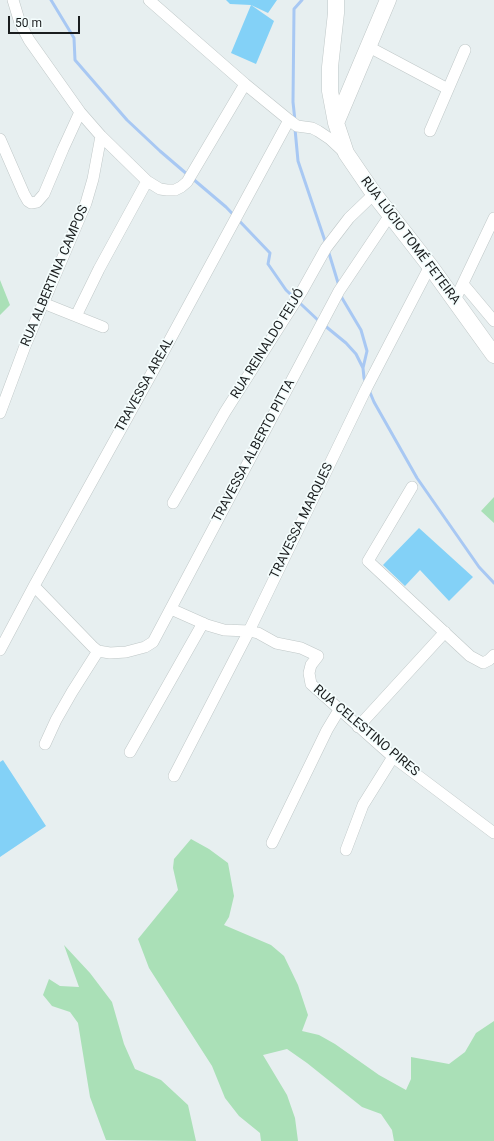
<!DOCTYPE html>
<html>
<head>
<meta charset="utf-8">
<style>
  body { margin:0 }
  #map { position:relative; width:494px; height:1141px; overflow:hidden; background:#e7eff0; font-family:Roboto,sans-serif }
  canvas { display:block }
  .scale { position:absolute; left:8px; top:16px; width:72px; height:18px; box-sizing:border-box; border:2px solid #1a1d1e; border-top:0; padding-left:5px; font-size:12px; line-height:14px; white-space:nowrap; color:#1a1d1e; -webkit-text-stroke:3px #f4fdfd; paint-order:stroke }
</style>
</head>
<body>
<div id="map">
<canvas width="494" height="1141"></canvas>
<div class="scale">50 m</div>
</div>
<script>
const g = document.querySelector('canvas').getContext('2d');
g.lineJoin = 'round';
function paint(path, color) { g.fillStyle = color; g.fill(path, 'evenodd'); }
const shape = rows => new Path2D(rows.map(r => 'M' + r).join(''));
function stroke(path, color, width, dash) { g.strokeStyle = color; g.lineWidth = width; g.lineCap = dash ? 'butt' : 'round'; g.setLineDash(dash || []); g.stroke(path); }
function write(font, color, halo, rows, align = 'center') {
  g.font = font + ' Roboto,sans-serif'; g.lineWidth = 3.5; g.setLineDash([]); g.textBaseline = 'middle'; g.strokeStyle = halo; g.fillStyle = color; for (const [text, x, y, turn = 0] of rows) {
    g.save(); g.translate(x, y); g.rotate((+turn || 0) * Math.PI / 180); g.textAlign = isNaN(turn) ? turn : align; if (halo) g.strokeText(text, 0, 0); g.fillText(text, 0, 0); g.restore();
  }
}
const green = shape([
  [0,280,10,305,0,315],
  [494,497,494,523,481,511],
  [191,839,209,849,228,863,234,896,229,917,224,925,271,945,284,956,298,985,308,1015,302,1031,319,1035,335,1044,379,1075,406,1090,411,1079,411,1057,449,1064,465,1052,476,1033,494,1021,494,1141,394,1141,392,1130,381,1114,362,1107,307,1063,287,1049,263,1055,287,1095,295,1118,298,1141,261,1141,260,1133,239,1116,225,1098,212,1066,149,968,138,939,178,890,173,868,174,859],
  [64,945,90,973,112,1002,124,1044,135,1069,161,1080,188,1105,196,1141,106,1140,90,1097,78,1023,70,1012,52,1006,43,995,49,979,60,986,79,987]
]);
const stream = shape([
  [51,0,74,38,75,60,127,120,160,151,188,175],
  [295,121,293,102,294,9,302,0],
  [295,129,298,161,326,244],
  [193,179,226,207,270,253,268,264,286,290,320,322],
  [328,250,339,286],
  [341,294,342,298,361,330,367,351,363,368,364,378,366,383],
  [324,325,346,343,356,354,363,368],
  [369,390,374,402,417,478,479,567,494,583]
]);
const building = shape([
  [226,0,277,0,268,13,251,5,274,21,256,64,231,53,251,5,230,4],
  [419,528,473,577,449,601,420,570,405,586,383,565],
  [3,760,46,826,0,857,0,762]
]);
const minor = shape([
  [13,0,20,23,29,40,80,112,101,136,147,181],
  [149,0,245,84,289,120,297,126,312,128,318,131,330,139,345,153],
  [369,47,448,89],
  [430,131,465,50],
  [0,139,24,194,28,201,31,203,37,202,44,194,63,149,80,112],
  [463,284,494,321],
  [455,300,494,218],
  [43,303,103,327],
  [76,316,99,269,147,181,160,189,167,190,175,190,181,187,187,182,245,84],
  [0,413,25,346,86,203,93,179,101,136],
  [412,487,368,561,470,656,483,663,489,660,494,655],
  [173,503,225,412,302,291,326,248,349,218,374,194],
  [34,586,93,647,98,651,110,653,126,652,145,647,153,642,339,291,390,215],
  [171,609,207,625,224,630,249,631,258,633,276,643,301,648,318,656,311,665,309,673,311,684,393,757,494,833],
  [0,650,34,586,153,371,289,120],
  [358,727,445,632],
  [45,744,56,720,72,692,98,651],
  [130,752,203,623],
  [174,776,249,631,366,389,430,266],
  [272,843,327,730,339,710],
  [346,850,363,805,393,757]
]);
const secondary = shape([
  [336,0,336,13,330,67,330,91,336,123,346,153,374,194,430,266,494,355],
  [336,123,388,0]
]);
const streetNames = [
  ["RUA LÚCIO TOMÉ FETEIRA",410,241,53],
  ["RUA ALBERTINA CAMPOS",55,276,-67],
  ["RUA REINALDO FEIJÓ",268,344,-58],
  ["TRAVESSA AREAL",145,385,-61],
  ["TRAVESSA ALBERTO PITTA",254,451,-62],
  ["TRAVESSA MARQUES",302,521,-64],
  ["RUA CELESTINO PIRES",366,731,40]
];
paint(green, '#aae0b7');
stroke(stream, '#a8c8f3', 3);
paint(building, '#83d1f7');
stroke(minor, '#bfc7c7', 12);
stroke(secondary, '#bfc7c7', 17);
stroke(minor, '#fff', 11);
stroke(secondary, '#fff', 16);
write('13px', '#1a1d1e', '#f4fdfd', streetNames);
</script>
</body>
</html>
